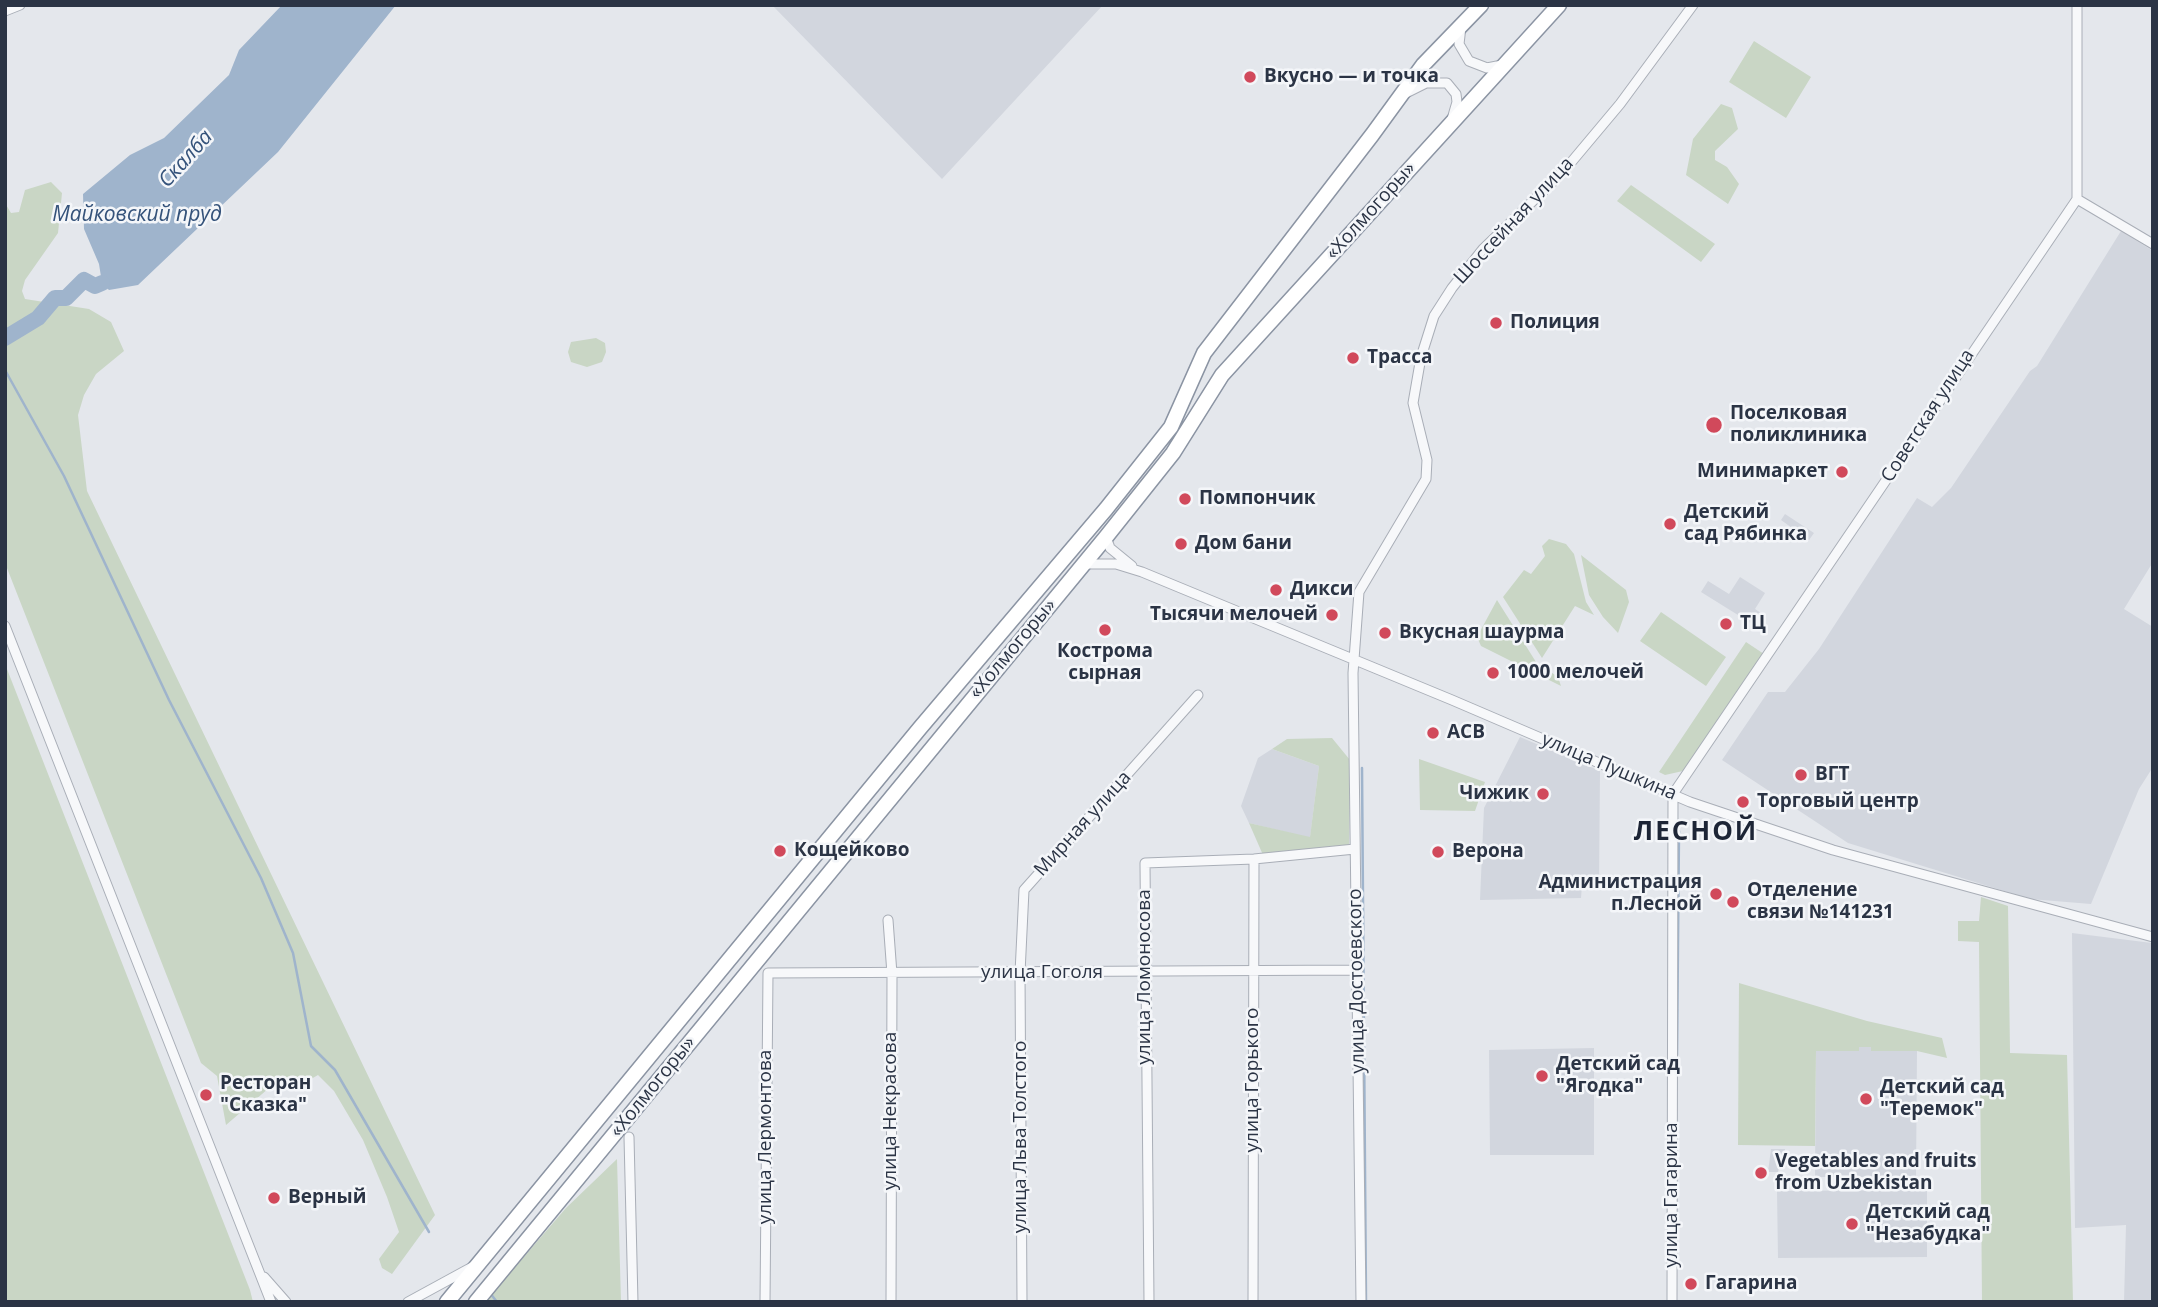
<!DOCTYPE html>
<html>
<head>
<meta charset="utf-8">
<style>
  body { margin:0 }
  #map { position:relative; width:2158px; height:1307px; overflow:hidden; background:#e4e7ec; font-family:"Open Sans",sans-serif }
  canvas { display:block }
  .frame { position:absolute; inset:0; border:7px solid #2b3445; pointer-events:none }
</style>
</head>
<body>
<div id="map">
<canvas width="2158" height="1307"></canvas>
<div class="frame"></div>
</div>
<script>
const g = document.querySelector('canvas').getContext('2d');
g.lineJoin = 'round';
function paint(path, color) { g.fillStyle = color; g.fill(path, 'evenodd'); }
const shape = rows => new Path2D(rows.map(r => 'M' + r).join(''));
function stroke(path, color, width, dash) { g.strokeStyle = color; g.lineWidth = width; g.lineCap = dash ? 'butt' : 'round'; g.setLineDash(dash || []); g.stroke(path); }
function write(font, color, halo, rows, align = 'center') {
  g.font = font + ' "Open Sans",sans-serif'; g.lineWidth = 5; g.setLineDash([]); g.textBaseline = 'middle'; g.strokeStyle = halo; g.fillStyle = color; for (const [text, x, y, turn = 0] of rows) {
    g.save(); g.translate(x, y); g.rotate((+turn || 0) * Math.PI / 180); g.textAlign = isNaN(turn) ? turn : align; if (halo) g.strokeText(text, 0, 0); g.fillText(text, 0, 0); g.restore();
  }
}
const built = shape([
  [772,5,1103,5,942,179],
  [2121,231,2153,251,2153,562,2124,609,2153,627,2153,767,2139,789,2091,904,2030,899,1848,843,1722,760,1768,692,1785,692,1819,649,1917,498,1932,507,1951,488,2030,371,2037,366],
  [1785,514,1814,533,1809,540,1781,520],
  [1740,577,1765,593,1755,609,1761,613,1754,625,1701,592,1708,581,1729,594],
  [1520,737,1600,771,1599,884,1582,885,1581,898,1480,900,1484,808],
  [1272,749,1319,766,1310,838,1249,823,1241,806,1258,758],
  [2072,933,2152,943,2153,1302,2124,1302,2126,1225,2075,1228],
  [1859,1047,1871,1047,1872,1051,1917,1051,1916,1177,1815,1177,1816,1051,1858,1051],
  [1594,1048,1594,1155,1490,1155,1489,1050],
  [1771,1149,1785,1149,1785,1167,1779,1167,1778,1172,1768,1172],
  [1927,1190,1927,1257,1778,1258,1777,1191]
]);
const green = shape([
  [1754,41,1811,77,1786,118,1729,82],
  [1721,104,1732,108,1738,129,1715,151,1715,160,1727,167,1739,184,1728,204,1686,175,1693,139],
  [51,182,62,193,58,233,25,280,22,291,25,299,89,309,111,322,124,351,96,374,84,395,78,415,87,491,435,1215,392,1274,382,1268,379,1259,399,1232,387,1197,363,1140,334,1091,318,1075,299,1086,276,1082,226,1125,217,1076,201,1063,5,563,5,203,11,213,19,212,25,190],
  [1631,185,1715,244,1701,262,1617,201],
  [596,338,605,343,606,352,602,362,587,367,571,362,568,352,571,342],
  [1549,539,1566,544,1574,554,1586,602,1594,615,1575,606,1542,658,1503,597,1524,570,1531,574,1545,556,1542,546],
  [1581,555,1626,590,1629,602,1618,633,1603,617,1589,595],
  [1497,600,1536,662,1558,677,1561,686,1481,646,1477,637],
  [1661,612,1726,657,1706,686,1640,641],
  [1746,642,1764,654,1683,771,1665,775,1659,772],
  [5,664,250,1290,253,1302,5,1302],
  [1332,738,1350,760,1349,845,1263,855,1249,823,1310,837,1319,766,1272,749,1287,739],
  [1419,759,1485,782,1475,811,1420,810],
  [1981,897,2008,906,2010,1053,2067,1055,2073,1302,1982,1302,1979,942,1958,941,1958,921,1979,921],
  [1739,983,1867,1021,1942,1038,1947,1058,1917,1051,1871,1051,1871,1047,1859,1047,1859,1051,1816,1051,1815,1146,1738,1145],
  [617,1159,621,1302,485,1302,566,1208]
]);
const water = shape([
  [282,5,396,5,278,152,138,285,109,290,102,283,99,264,84,229,83,194,130,155,164,138,229,75,239,50]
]);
const stream = shape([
  [5,370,64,476,169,700,261,878,293,953,311,1046,335,1070,429,1232],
  [1362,768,1366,1302],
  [1677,1055,1679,831],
  [490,1293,497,1302]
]);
const river = shape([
  [5,338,38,318,55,298,66,298,84,280,95,286,102,283]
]);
const minor = shape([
  [5,11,20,5],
  [1461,27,1459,44,1469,61,1487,68,1502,65],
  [1406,93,1426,83,1447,83,1456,94,1457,102,1452,119],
  [2077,199,2153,244],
  [1106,537,1110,548,1132,566],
  [1084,564,1116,564,1142,572,1452,700,1690,802,1833,850,2153,937],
  [5,626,271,1302],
  [1673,794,2077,199,2077,5],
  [888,920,892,974,891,1302],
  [629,1137,633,1302],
  [264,1277,286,1302],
  [408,1302,474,1266],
  [765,1302,768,973,1358,970],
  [1022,1302,1020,973,1024,890,1198,695],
  [1149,1302,1145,863,1254,859,1355,849],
  [1253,1302,1254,859],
  [1361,1302,1353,673,1359,592,1426,479,1427,460,1413,403,1421,357,1434,316,1452,288,1483,249,1563,172,1620,104,1693,5],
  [1672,1302,1673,794]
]);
const highway = shape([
  [447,1302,920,728,1106,509,1171,427,1204,353,1372,135,1423,65,1481,5],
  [476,1302,1106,537,1173,453,1222,375,1559,5]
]);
const markers = [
  [1250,77,7,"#d1495b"],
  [1496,323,7,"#d1495b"],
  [1353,358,7,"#d1495b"],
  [1714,425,9,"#d1495b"],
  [1842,472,7,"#d1495b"],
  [1185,499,7,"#d1495b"],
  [1670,524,7,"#d1495b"],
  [1181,544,7,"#d1495b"],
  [1276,590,7,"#d1495b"],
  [1332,615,7,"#d1495b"],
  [1726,624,7,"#d1495b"],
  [1105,630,7,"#d1495b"],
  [1385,633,7,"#d1495b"],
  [1493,673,7,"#d1495b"],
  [1433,733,7,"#d1495b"],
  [1801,775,7,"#d1495b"],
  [1543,794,7,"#d1495b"],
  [1743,802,7,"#d1495b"],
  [780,851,7,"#d1495b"],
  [1438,852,7,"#d1495b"],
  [1716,894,7,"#d1495b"],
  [1733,902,7,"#d1495b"],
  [1542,1076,7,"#d1495b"],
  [206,1095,7,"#d1495b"],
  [1866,1099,7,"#d1495b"],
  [1761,1173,7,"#d1495b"],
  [274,1198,7,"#d1495b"],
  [1852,1224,7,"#d1495b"],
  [1691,1284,7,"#d1495b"]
];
const poiNames = [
  ["Вкусно — и точка",1264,77],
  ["Полиция",1510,323],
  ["Трасса",1367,358],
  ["Поселковая",1730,414],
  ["поликлиника",1730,436],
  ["Минимаркет",1828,472,"right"],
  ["Помпончик",1199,499],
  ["Детский",1684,513],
  ["сад Рябинка",1684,535],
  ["Дом бани",1195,544],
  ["Дикси",1290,590],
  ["Тысячи мелочей",1318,615,"right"],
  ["ТЦ",1740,624],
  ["Вкусная шаурма",1399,633],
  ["Кострома",1105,652,"center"],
  ["сырная",1105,674,"center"],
  ["1000 мелочей",1507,673],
  ["АСВ",1447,733],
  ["ВГТ",1815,775],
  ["Чижик",1529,794,"right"],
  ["Торговый центр",1757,802],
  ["Кощейково",794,851],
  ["Верона",1452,852],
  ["Администрация",1702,883,"right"],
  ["п.Лесной",1702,905,"right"],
  ["Отделение",1747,891],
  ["связи №141231",1747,913],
  ["Детский сад",1556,1065],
  ["\"Ягодка\"",1556,1087],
  ["Ресторан",220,1084],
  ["\"Сказка\"",220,1106],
  ["Детский сад",1880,1088],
  ["\"Теремок\"",1880,1110],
  ["Vegetables and fruits",1775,1162],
  ["from Uzbekistan",1775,1184],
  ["Верный",288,1198],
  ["Детский сад",1866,1213],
  ["\"Незабудка\"",1866,1235],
  ["Гагарина",1705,1284]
];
const streetNames = [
  ["«Холмогоры»",1371,211,-48],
  ["Шоссейная улица",1514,221,-47],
  ["Советская улица",1928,416,-57],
  ["«Холмогоры»",1013,649,-50],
  ["улица Пушкина",1609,767,23],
  ["Мирная улица",1083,824,-48],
  ["улица Гоголя",1042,973],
  ["улица Ломоносова",1145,977,-90],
  ["улица Достоевского",1357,981,-91],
  ["улица Горького",1253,1080,-90],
  ["«Холмогоры»",653,1087,-51],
  ["улица Некрасова",891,1111,-90],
  ["улица Лермонтова",766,1137,-90],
  ["улица Льва Толстого",1021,1137,-90],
  ["улица Гагарина",1672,1195,-90]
];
const waterNames = [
  ["Скалба",186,159,-48],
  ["Майковский пруд",137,215]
];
const districtNames = [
  ["ЛЕСНОЙ",1696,833]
];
paint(built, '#d2d6de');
paint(green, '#c9d6c5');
paint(water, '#9fb4cc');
stroke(stream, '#9fb4cc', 2.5);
stroke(river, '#9fb4cc', 16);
stroke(minor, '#a9aeb7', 11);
stroke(highway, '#8b94a3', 17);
stroke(minor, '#f7f8fa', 9);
stroke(highway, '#fff', 14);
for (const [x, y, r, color] of markers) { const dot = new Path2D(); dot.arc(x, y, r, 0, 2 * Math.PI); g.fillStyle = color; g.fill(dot); stroke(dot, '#f4f6f9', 2.5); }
write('bold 19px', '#2b3445', '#f4f6f9', poiNames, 'left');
write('19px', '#2b3445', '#f4f6f9', streetNames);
write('italic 21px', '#34527a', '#f4f6f9', waterNames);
g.letterSpacing = '2px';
write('bold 26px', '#1d2536', '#f4f6f9', districtNames);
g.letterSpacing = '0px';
</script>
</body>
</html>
